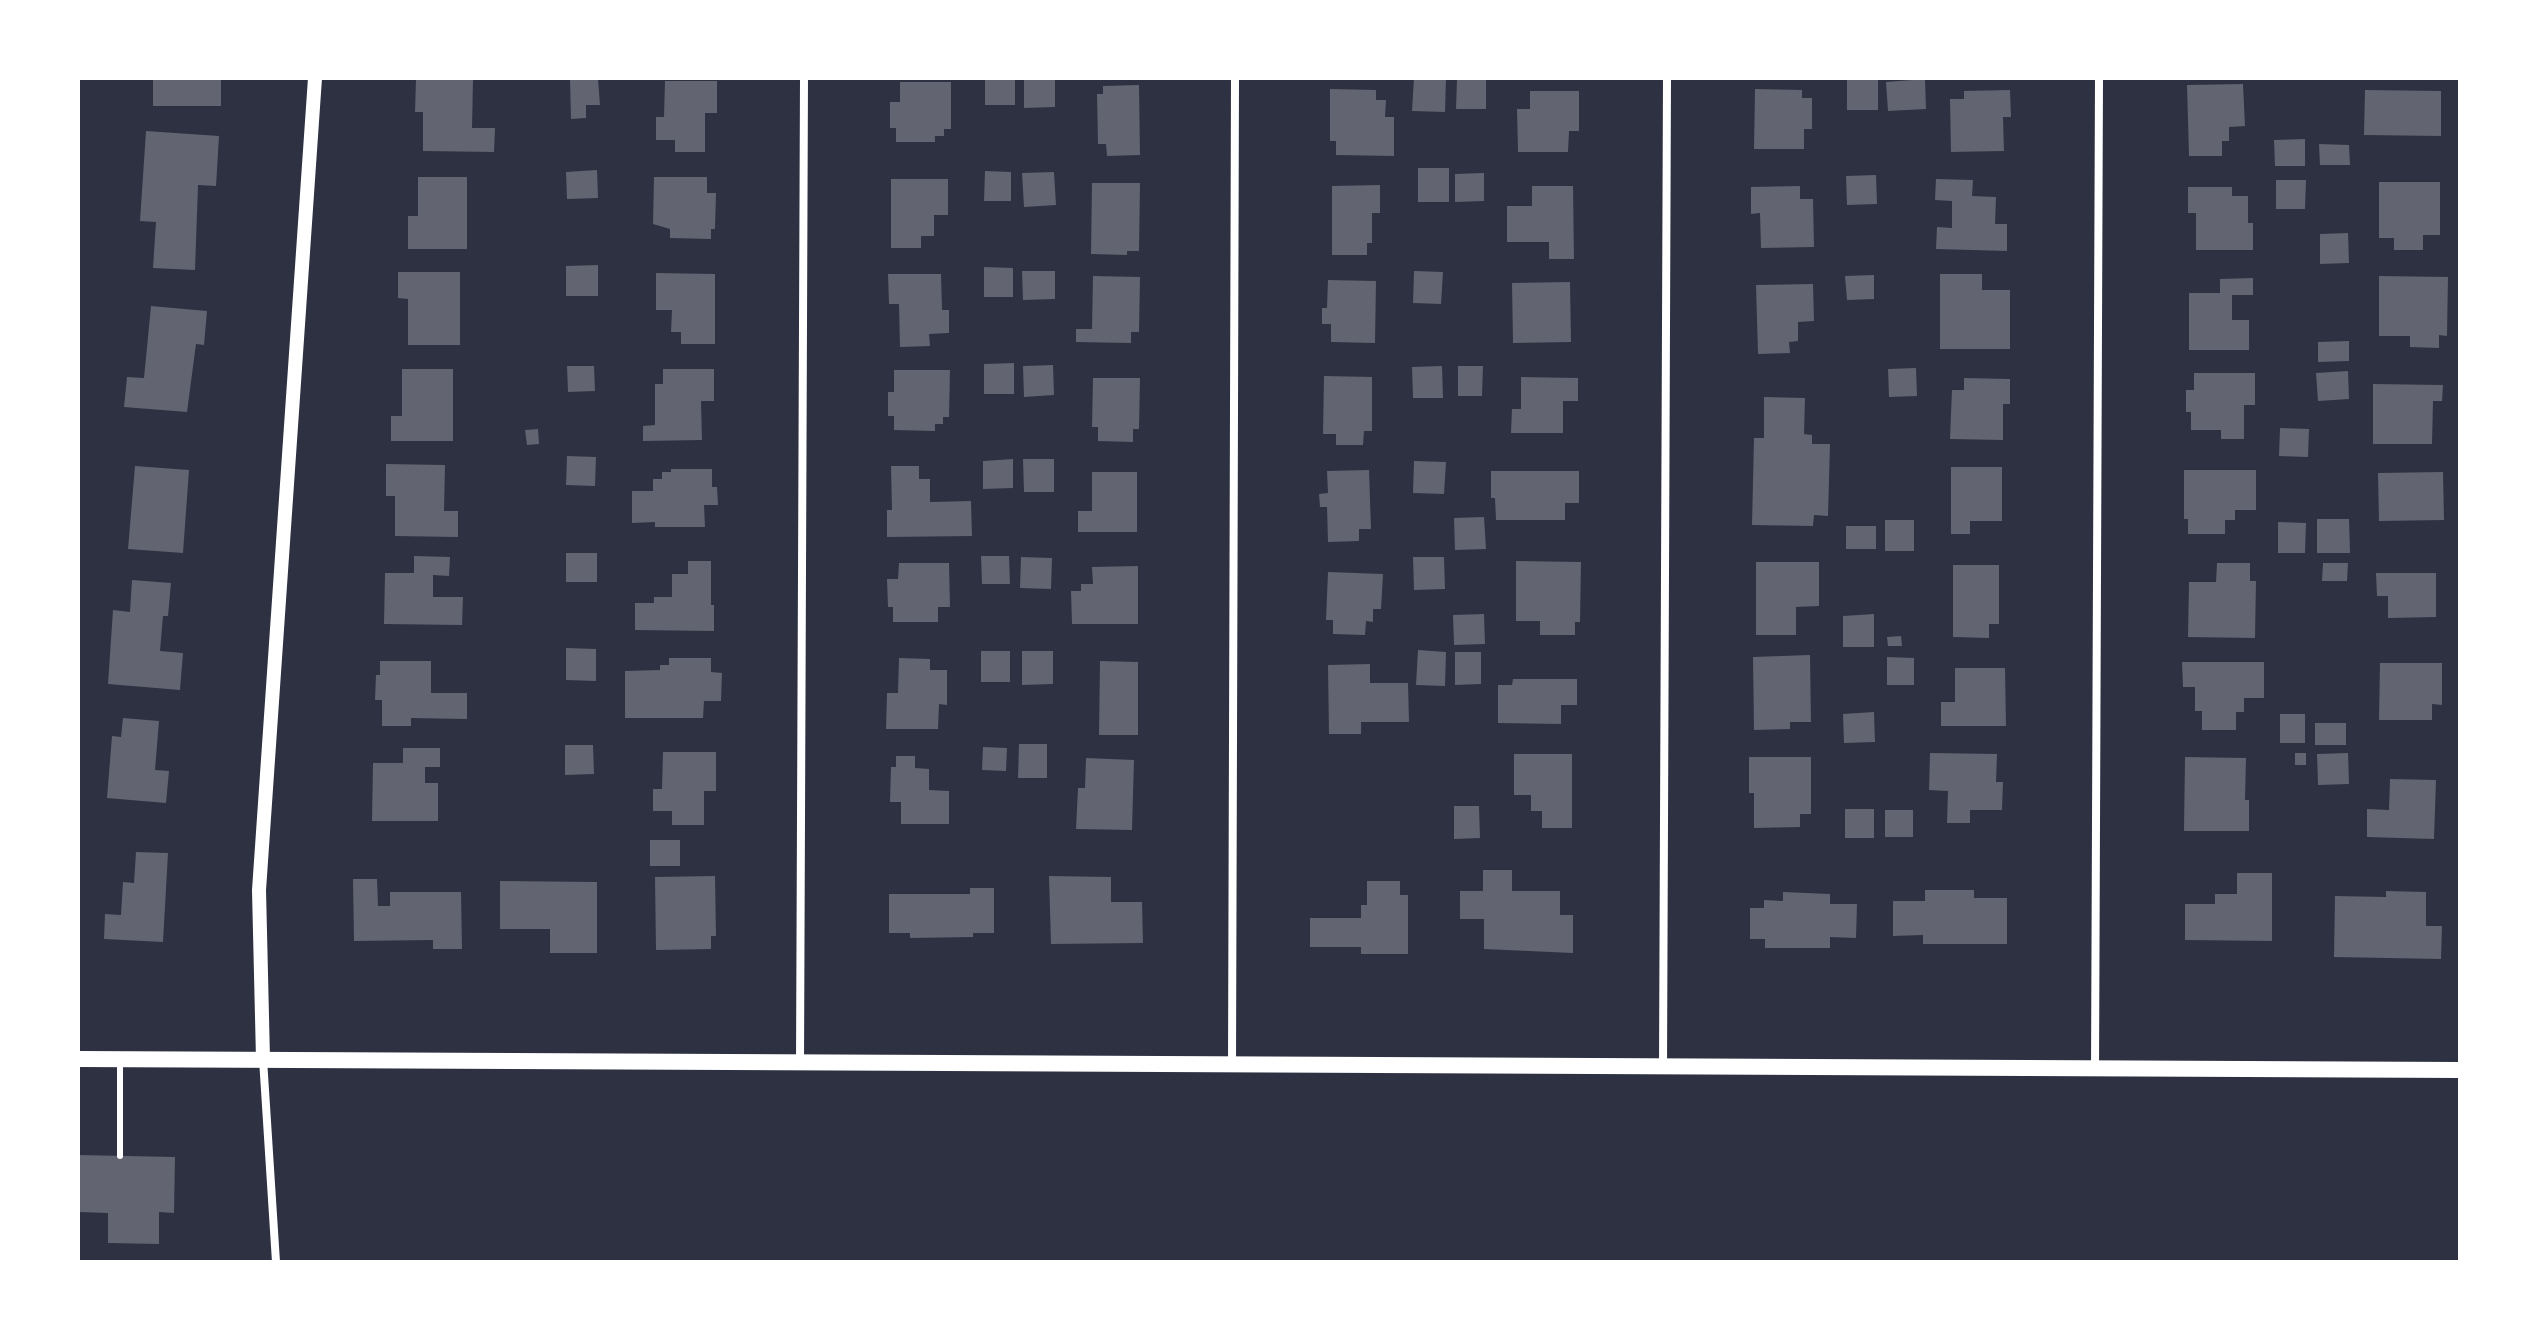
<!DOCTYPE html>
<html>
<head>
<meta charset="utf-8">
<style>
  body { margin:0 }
  #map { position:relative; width:2538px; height:1340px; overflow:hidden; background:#2d3142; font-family:"Crimson Pro",serif }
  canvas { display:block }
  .frame { position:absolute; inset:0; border:80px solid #fff; pointer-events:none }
</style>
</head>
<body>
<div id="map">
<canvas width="2538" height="1340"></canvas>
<div class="frame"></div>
</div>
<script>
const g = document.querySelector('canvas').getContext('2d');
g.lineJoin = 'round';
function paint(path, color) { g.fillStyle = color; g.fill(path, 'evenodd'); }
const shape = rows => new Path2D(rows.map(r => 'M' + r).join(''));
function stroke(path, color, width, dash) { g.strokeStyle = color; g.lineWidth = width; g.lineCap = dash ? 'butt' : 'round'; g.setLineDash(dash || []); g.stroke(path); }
const building = shape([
  [153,78,221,78,221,106,153,106],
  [985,78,1015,78,1015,105,985,105],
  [1024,78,1055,78,1055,107,1024,108],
  [1414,78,1446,78,1445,112,1412,111],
  [416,79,473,80,472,128,495,128,494,152,423,151,423,112,415,112],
  [598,79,600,105,586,105,586,118,571,119,570,80],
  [1457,79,1486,79,1486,109,1456,109],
  [1847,79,1878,80,1878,110,1847,110],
  [1925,79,1926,109,1888,111,1886,82],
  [665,81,717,81,717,113,705,113,705,152,675,152,675,140,656,140,656,117,664,117],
  [900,82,951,82,951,129,944,129,944,136,935,136,935,142,896,142,896,128,890,128,890,102,900,102],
  [2243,84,2245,126,2229,127,2229,141,2222,141,2222,156,2189,156,2187,85],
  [1139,85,1140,155,1107,156,1106,144,1098,144,1097,94,1103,94,1103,86],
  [1330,89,1376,90,1376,100,1386,100,1385,117,1394,117,1394,156,1336,155,1336,141,1330,141],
  [1755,89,1802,90,1802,98,1812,98,1812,129,1804,129,1804,149,1754,149],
  [2010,90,2011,117,2003,117,2004,151,1951,152,1950,99,1964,99,1964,91],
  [2365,90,2441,91,2441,136,2364,135],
  [1530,91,1579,91,1579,131,1569,131,1568,152,1518,152,1517,109,1530,109],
  [146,131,219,136,216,186,198,185,195,270,153,268,156,222,140,221],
  [2305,139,2305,166,2275,166,2274,140],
  [2319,144,2349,145,2350,165,2320,165],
  [1418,168,1449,168,1449,202,1418,202],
  [597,170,598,198,567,199,566,172],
  [985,171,1011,172,1011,201,984,201],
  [1054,172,1056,205,1024,207,1022,173],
  [1484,173,1484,201,1455,202,1455,174],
  [1876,175,1877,204,1847,205,1846,176],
  [418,177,467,177,467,249,408,249,408,216,418,216],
  [654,177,707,177,707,193,716,193,715,229,711,229,711,239,670,238,670,229,653,224],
  [891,179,948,179,948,215,934,215,934,236,921,236,921,248,891,248],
  [1936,179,1973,180,1972,196,1996,197,1995,224,2007,224,2007,251,1936,249,1937,227,1952,228,1952,201,1935,200],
  [2276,180,2306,180,2305,209,2276,209],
  [2379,182,2440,182,2440,235,2423,235,2423,250,2394,250,2394,238,2379,238],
  [1092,183,1140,183,1139,251,1127,251,1127,255,1091,254],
  [1380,185,1380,213,1372,213,1372,243,1367,243,1367,255,1332,255,1332,186],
  [1532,186,1573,186,1574,259,1549,259,1549,242,1507,242,1507,206,1532,206],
  [1800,186,1800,199,1813,199,1814,247,1761,248,1760,213,1751,214,1751,187],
  [2188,187,2232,187,2232,196,2248,196,2248,223,2253,223,2253,250,2196,250,2196,213,2188,213],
  [2348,233,2349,263,2320,264,2320,234],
  [598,265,598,296,566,296,566,266],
  [984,267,1013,268,1013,297,984,297],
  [1022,271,1055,271,1055,299,1023,300],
  [1414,271,1443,272,1441,304,1413,303],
  [398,272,460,272,460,345,408,345,408,299,398,298],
  [656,273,715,274,715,344,681,344,681,332,671,332,672,310,656,310],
  [888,274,941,274,942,310,949,310,949,333,929,334,930,346,900,347,899,304,889,304],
  [1940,274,1982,274,1982,290,2010,290,2010,349,1940,349],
  [1874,275,1874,299,1847,300,1845,276],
  [1093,276,1140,277,1139,332,1131,332,1131,343,1076,342,1076,329,1092,329],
  [2379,276,2448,277,2447,336,2439,335,2439,348,2410,347,2410,336,2379,336],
  [2253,278,2253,295,2232,295,2232,320,2249,320,2249,350,2189,350,2189,293,2220,293,2220,279],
  [1328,280,1376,281,1375,343,1331,342,1331,324,1322,324,1322,308,1327,308],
  [1570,282,1571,342,1513,343,1512,283],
  [1813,284,1814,321,1798,322,1798,341,1789,342,1790,353,1758,354,1756,285],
  [151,306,207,311,204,345,196,344,187,412,124,407,127,377,144,378],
  [2349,341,2349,361,2318,362,2318,342],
  [1014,363,1014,394,984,394,984,364],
  [1053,365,1054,395,1024,397,1023,366],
  [567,366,594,366,595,391,568,392],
  [1442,366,1443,398,1413,398,1412,367],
  [1458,366,1483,366,1482,396,1458,396],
  [1916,368,1917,396,1889,397,1888,369],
  [402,369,453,369,453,441,391,441,391,416,402,416],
  [663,369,714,369,714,401,701,401,702,440,643,441,643,426,655,425,655,384,663,384],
  [894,370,950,370,949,417,943,417,943,424,935,424,935,431,894,430,894,416,888,416,888,392,894,392],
  [2348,371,2349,399,2318,401,2316,373],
  [2194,373,2255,373,2255,405,2244,405,2244,439,2221,439,2221,430,2191,430,2191,412,2186,412,2186,390,2194,390],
  [1324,376,1372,377,1372,431,1364,431,1363,445,1336,445,1336,434,1323,434],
  [1521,377,1578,378,1578,401,1563,401,1563,433,1511,433,1512,409,1521,409],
  [1093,378,1140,378,1139,429,1133,429,1133,442,1098,441,1098,427,1092,427],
  [1964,378,2010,379,2010,404,2003,404,2003,440,1950,439,1952,390,1964,390],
  [2373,384,2443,385,2442,401,2433,401,2432,444,2373,444],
  [1764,397,1805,398,1804,434,1812,435,1812,444,1830,444,1828,516,1814,515,1813,526,1752,525,1754,438,1764,438],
  [2280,428,2309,429,2308,457,2279,456],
  [538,429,539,444,527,445,525,430],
  [567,456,596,457,595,486,566,485],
  [1013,459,1013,488,983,489,983,461],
  [1023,459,1054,459,1054,492,1024,492],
  [1414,461,1446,462,1444,494,1413,493],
  [386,464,445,465,444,511,458,511,458,537,395,536,395,496,386,496],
  [135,466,189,470,183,553,128,549],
  [891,466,919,466,919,479,930,479,930,502,971,501,972,536,887,537,887,510,892,510],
  [1951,467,2002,467,2002,521,1970,521,1970,534,1951,534],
  [671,469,712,469,712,487,717,487,718,505,704,505,705,527,655,527,655,522,632,523,632,491,653,491,653,479,662,479,662,472,671,472],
  [1369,470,1371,529,1359,529,1359,541,1328,542,1327,507,1320,507,1319,494,1328,493,1327,471],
  [2184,470,2256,470,2256,510,2235,510,2235,520,2225,520,2225,534,2188,534,2188,519,2184,519],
  [1491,471,1579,471,1579,503,1565,503,1565,520,1496,520,1495,498,1491,498],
  [1092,472,1137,472,1137,532,1078,532,1078,511,1092,511],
  [2443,472,2444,520,2379,521,2378,473],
  [1484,517,1486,549,1455,550,1454,518],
  [2317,519,2349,519,2350,553,2317,553],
  [1885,520,1914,520,1914,551,1885,551],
  [2278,522,2306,523,2305,553,2278,553],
  [1846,526,1876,526,1876,549,1846,549],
  [566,553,597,553,597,582,566,582],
  [414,556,450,557,449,576,433,575,433,597,463,597,462,625,384,624,385,573,414,573],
  [981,556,1009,556,1010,584,982,584],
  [1021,557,1052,558,1051,589,1020,588],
  [1413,557,1444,557,1445,589,1414,590],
  [688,561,711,561,711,605,714,605,714,631,635,630,635,603,654,603,654,597,672,597,672,574,688,574],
  [1516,561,1581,562,1580,622,1575,622,1575,635,1540,635,1540,621,1516,621],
  [1756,562,1819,562,1819,606,1796,607,1796,635,1756,635],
  [899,563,949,563,950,607,938,607,938,622,893,622,893,607,888,607,887,579,898,579],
  [2217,563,2250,563,2250,581,2256,581,2255,638,2188,637,2189,582,2216,582],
  [2323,563,2348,563,2347,581,2322,581],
  [1953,565,1999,565,1999,624,1989,624,1989,638,1953,637],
  [1138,566,1138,624,1072,624,1071,591,1081,591,1081,584,1093,584,1092,567],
  [1328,572,1383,574,1381,609,1373,609,1373,622,1366,621,1365,635,1333,634,1333,620,1326,620],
  [2376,573,2436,573,2436,617,2388,618,2388,596,2377,596],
  [132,580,171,583,168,616,163,616,160,651,183,653,180,690,108,684,113,610,130,612],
  [1484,614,1485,644,1454,645,1453,615],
  [1874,614,1874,647,1843,647,1843,616],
  [1901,636,1902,646,1888,646,1887,637],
  [566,648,596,649,596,681,566,680],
  [1418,650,1446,652,1445,686,1416,685],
  [981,651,1010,651,1010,682,981,682],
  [1022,651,1053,651,1053,684,1022,685],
  [1455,652,1481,652,1481,684,1455,685],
  [1810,655,1811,722,1790,722,1790,729,1754,730,1753,657],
  [1887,657,1914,658,1914,685,1887,685],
  [669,658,711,658,711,672,722,673,721,701,704,701,703,718,625,718,625,671,660,670,660,665,669,665],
  [899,658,930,659,930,670,947,670,947,705,939,704,938,729,886,729,887,693,898,693],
  [380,661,431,661,431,693,467,693,467,719,411,718,411,726,382,726,382,700,375,700,376,675,380,675],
  [1100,661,1138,662,1138,735,1099,735],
  [2182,662,2264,662,2264,698,2244,698,2244,712,2236,712,2236,730,2202,730,2202,711,2195,711,2195,687,2183,687],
  [2380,663,2442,663,2442,705,2432,704,2432,720,2379,720],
  [1370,664,1370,683,1408,683,1409,722,1361,722,1361,734,1329,734,1328,665],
  [1955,668,2005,668,2006,726,1941,726,1941,702,1955,702],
  [1513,679,1577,679,1577,705,1561,705,1561,724,1498,723,1498,685,1512,685],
  [1874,712,1875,742,1844,743,1843,714],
  [2280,714,2305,714,2305,743,2280,743],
  [123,718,159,721,155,770,169,771,166,803,107,798,112,736,121,737],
  [2315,723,2346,723,2346,745,2315,745],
  [1019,744,1047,744,1047,778,1018,778],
  [565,745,593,745,594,774,565,775],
  [983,747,1007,748,1006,771,982,770],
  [403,748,440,748,440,767,425,767,425,783,438,783,438,821,372,821,373,763,403,763],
  [663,752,716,752,716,791,704,791,704,825,672,825,672,811,653,811,653,789,662,789],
  [1930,753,1997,754,1996,782,2003,782,2002,810,1970,810,1970,823,1947,823,1948,791,1929,790],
  [2295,753,2306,753,2306,765,2295,765],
  [2348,753,2349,784,2318,785,2317,754],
  [1514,754,1572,754,1572,828,1542,828,1542,811,1531,811,1531,795,1514,795],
  [896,756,915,756,915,768,929,769,929,790,949,791,949,824,901,824,901,802,890,802,891,767,896,767],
  [1749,757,1811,757,1811,814,1800,814,1800,827,1754,828,1754,793,1749,793],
  [2185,757,2246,758,2245,800,2249,800,2249,831,2184,831],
  [1086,758,1134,760,1132,830,1076,829,1078,788,1085,788],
  [2390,779,2436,780,2434,839,2367,837,2367,809,2389,810],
  [1454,806,1479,806,1480,838,1454,839],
  [1845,809,1874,809,1874,838,1845,838],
  [1885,810,1913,810,1913,837,1885,837],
  [650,840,680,840,680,866,650,866],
  [136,852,168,853,163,942,104,939,105,914,121,915,123,882,134,883],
  [1483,870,1512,870,1512,891,1560,891,1560,915,1573,915,1573,953,1484,949,1484,919,1460,919,1460,891,1483,891],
  [2237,873,2272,873,2272,941,2185,940,2185,904,2215,904,2215,894,2237,894],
  [715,876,716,936,711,936,711,949,656,950,655,877],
  [1049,876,1111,877,1111,902,1142,902,1143,943,1051,944],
  [353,879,377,879,378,906,390,906,390,892,461,892,462,949,433,949,433,940,354,941],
  [500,881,597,882,597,953,550,953,550,929,500,929],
  [1367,881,1400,881,1400,895,1408,895,1408,954,1361,954,1361,947,1310,947,1310,918,1361,918,1361,905,1367,905],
  [970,888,994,888,994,933,973,933,973,937,910,938,910,933,889,933,889,894,970,894],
  [1925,890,1974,890,1974,898,2007,898,2007,944,1923,944,1923,935,1893,936,1893,901,1925,901],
  [2386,891,2426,892,2426,926,2442,926,2441,959,2334,957,2335,896,2386,897],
  [1783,892,1830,894,1830,904,1857,904,1856,938,1830,937,1830,948,1765,948,1765,939,1750,939,1750,908,1764,908,1764,900,1783,901],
  [78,1155,175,1157,174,1213,159,1212,159,1244,108,1243,108,1213,78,1212]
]);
const service = shape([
  [120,1156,120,1059]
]);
const minor = shape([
  [263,1059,276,1262],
  [800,1061,804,78],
  [1232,1064,1235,78],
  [1663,1066,1667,78],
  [2095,1068,2099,78]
]);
const tertiary = shape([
  [263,1059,259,890,315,78]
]);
const secondary = shape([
  [78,1059,2460,1070]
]);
paint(building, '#626471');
stroke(service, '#fff', 6);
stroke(minor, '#fff', 8);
stroke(tertiary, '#fff', 14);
stroke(secondary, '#fff', 16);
</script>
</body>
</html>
